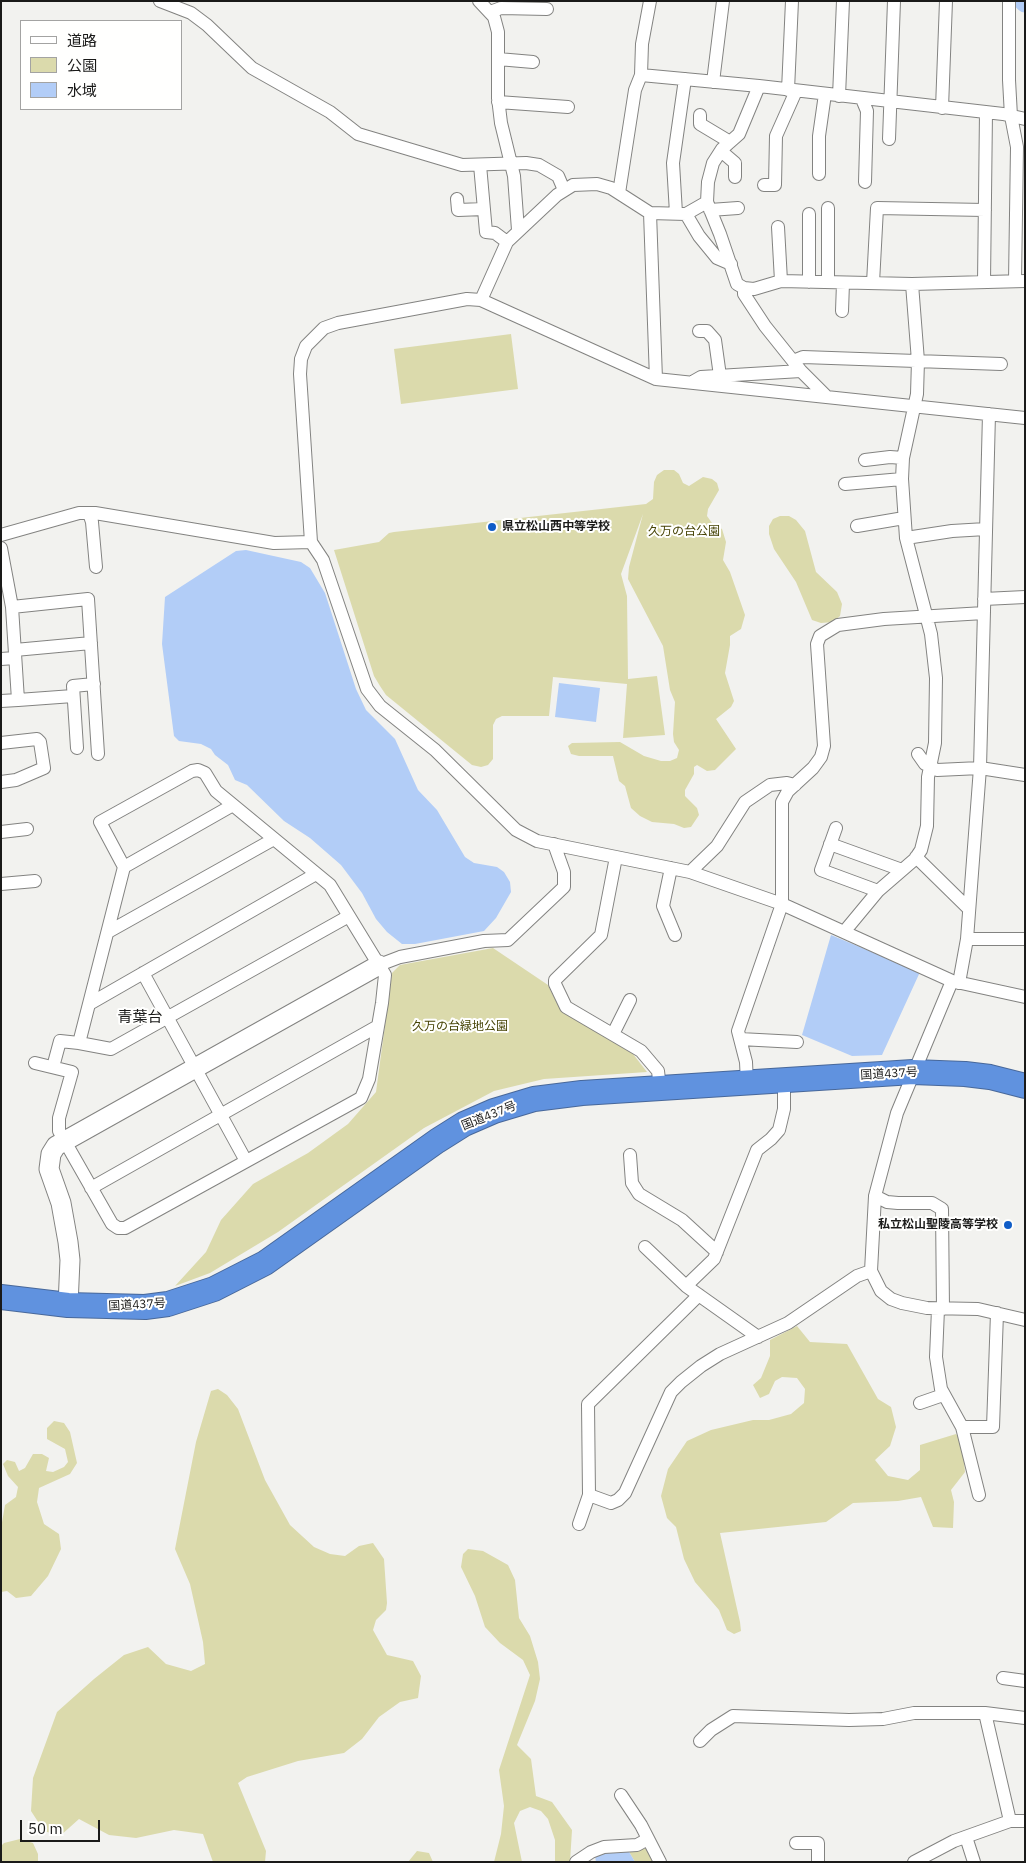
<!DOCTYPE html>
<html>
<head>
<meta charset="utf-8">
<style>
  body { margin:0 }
  #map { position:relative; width:1026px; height:1863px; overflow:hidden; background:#f2f2ef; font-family:"IBM Plex Sans","Noto Sans JP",sans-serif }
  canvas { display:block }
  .frame { position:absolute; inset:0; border:2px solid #1a1a19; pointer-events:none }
  .legend { position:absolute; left:20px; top:20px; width:162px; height:90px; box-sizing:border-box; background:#fffffe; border:1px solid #a3a3a2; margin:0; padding:6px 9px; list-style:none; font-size:15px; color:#1a1a19 }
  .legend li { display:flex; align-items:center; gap:10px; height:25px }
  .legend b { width:25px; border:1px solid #a3a3a2 }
  .scale { position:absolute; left:20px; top:1820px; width:80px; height:22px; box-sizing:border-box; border:2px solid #1a1a19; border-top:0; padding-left:6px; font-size:15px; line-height:18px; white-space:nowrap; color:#1a1a19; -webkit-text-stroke:4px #fffffe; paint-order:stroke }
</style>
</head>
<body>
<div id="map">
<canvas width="1026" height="1863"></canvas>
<div class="frame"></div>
<ul class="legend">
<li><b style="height:6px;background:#fff"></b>道路</li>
<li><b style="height:14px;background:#dbdaac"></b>公園</li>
<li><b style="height:14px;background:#b2cdf7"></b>水域</li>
</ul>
<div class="scale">50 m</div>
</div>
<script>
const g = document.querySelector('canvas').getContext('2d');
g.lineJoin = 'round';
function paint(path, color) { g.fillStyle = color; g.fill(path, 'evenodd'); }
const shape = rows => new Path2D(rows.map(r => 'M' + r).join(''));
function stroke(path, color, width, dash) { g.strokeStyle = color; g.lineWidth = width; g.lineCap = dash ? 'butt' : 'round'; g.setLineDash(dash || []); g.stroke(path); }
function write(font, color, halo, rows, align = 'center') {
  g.font = font + ' "IBM Plex Sans","Noto Sans JP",sans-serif'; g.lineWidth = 4; g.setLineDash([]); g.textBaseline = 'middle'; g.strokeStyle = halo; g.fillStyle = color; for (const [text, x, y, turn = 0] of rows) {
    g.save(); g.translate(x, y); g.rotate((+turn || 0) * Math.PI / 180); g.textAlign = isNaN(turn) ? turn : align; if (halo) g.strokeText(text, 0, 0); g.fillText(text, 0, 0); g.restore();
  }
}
const green = shape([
  [511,334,518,389,401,404,394,349],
  [664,470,674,470,679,474,683,483,689,486,703,477,712,479,717,483,719,490,708,509,707,516,712,523,722,529,726,542,723,560,730,572,745,615,741,629,730,636,730,645,725,673,734,701,731,707,716,719,736,749,715,770,707,771,697,765,694,767,694,774,685,790,685,796,697,808,699,815,691,827,684,828,674,824,652,822,640,816,631,808,625,786,619,781,613,756,579,756,571,754,568,746,572,743,620,742,644,756,661,761,670,761,677,758,679,750,674,742,673,734,675,702,670,690,663,646,628,579,629,567,643,514,621,574,627,596,628,679,657,676,665,735,623,738,627,684,553,677,549,716,502,716,496,719,493,725,493,759,488,765,481,767,472,765,386,695,380,686,374,676,334,550,379,542,389,533,394,532,646,504,653,499,654,482,657,475],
  [780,516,789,516,796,520,805,531,816,572,837,592,842,604,840,616,833,622,821,623,812,620,796,582,774,549,769,534,769,526,773,519],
  [493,948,548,985,561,1011,633,1054,647,1072,544,1079,494,1091,424,1128,278,1232,210,1273,175,1286,206,1252,221,1220,253,1184,308,1153,348,1124,376,1092,392,973,400,965],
  [797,1326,810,1342,847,1344,878,1399,891,1407,896,1427,890,1446,875,1460,888,1476,908,1480,920,1470,920,1445,956,1434,962,1443,965,1472,951,1490,954,1502,953,1528,933,1527,921,1497,898,1501,853,1503,826,1522,720,1533,740,1622,741,1631,734,1634,727,1630,719,1610,695,1582,684,1559,676,1527,667,1518,661,1496,668,1469,687,1441,711,1430,753,1420,769,1420,791,1414,804,1403,805,1389,797,1378,782,1377,775,1381,769,1394,760,1398,753,1385,761,1378,770,1356,770,1340],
  [218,1389,227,1395,238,1409,265,1480,290,1525,314,1547,330,1554,345,1556,359,1546,373,1543,384,1559,387,1603,386,1610,376,1620,373,1630,387,1655,413,1661,421,1676,418,1698,400,1702,379,1717,362,1739,344,1753,298,1761,247,1777,238,1783,266,1851,265,1862,213,1862,203,1834,174,1830,136,1838,109,1835,79,1819,60,1836,44,1831,31,1811,33,1778,57,1712,94,1679,124,1655,148,1647,166,1664,191,1671,205,1664,203,1642,190,1584,175,1549,196,1442,211,1391],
  [54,1421,64,1423,70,1432,77,1463,70,1474,39,1488,37,1502,44,1524,59,1534,61,1549,48,1576,31,1596,16,1598,7,1591,1,1592,1,1528,5,1505,16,1497,18,1487,8,1476,3,1464,7,1460,15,1462,19,1471,25,1468,33,1454,42,1454,49,1458,46,1471,53,1472,64,1467,68,1462,65,1449,47,1439,47,1428],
  [468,1549,483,1551,508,1565,515,1580,519,1618,530,1636,538,1662,540,1679,535,1701,517,1745,531,1759,536,1796,552,1802,572,1830,570,1862,555,1862,555,1840,548,1819,541,1811,530,1807,520,1811,514,1823,522,1862,494,1862,501,1834,504,1806,499,1770,530,1675,523,1660,500,1643,485,1627,475,1596,461,1567,463,1554],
  [20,1839,33,1843,38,1854,38,1862,1,1862,1,1846,4,1843],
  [652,1848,663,1862,635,1862,628,1850],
  [417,1851,429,1853,433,1862,408,1862]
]);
const water = shape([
  [246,550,301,562,310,568,325,593,356,689,366,710,395,739,418,790,437,810,465,857,474,863,497,867,504,872,510,882,511,892,496,918,484,931,415,944,402,944,387,932,376,919,362,893,341,865,310,838,284,821,247,785,235,780,228,765,215,755,211,749,201,744,179,741,174,736,162,644,165,597,236,551],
  [559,683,600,688,596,722,555,717],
  [831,935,920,972,882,1055,852,1056,802,1035],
  [628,1850,635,1862,596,1862,595,1856,602,1852]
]);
const river = shape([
  [1023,1,1025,3]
]);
const street = shape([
  [160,1,191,13,207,25,252,68,330,112,358,134,462,165,526,163,539,165,558,176,564,190],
  [479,1,494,17,498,32,498,98,501,123,514,176,518,230],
  [1009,1,1009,80,1011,116,1017,147,1015,281],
  [490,12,501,8,547,9],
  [498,59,533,62],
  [641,75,759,86],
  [713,82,723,1],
  [788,90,792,1],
  [839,96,843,1],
  [862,99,867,111,865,182],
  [498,102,568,107],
  [942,108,946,1],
  [700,115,700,124,730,142],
  [1025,119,1003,114,759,86,739,134,722,149,713,163,708,182,707,202,720,234,737,284,744,288,754,289,781,281,912,284,1025,281],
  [889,139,894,1],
  [721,151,735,163,735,177],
  [480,165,486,232,495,233,507,242],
  [819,174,819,136,825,94],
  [764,185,775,185,776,136,796,91],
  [619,193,635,90,641,75,642,44,650,1],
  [457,199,458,210,484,209],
  [828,208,828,282],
  [710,210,738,208],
  [650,213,656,379],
  [676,213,673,163,685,79],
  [686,214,699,236,717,258,731,264],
  [809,214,809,282],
  [778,227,781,281],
  [984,282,986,112],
  [873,283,877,208,985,210],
  [744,288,744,294,765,326,801,371,827,397],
  [481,300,507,242,557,195,573,185,597,184,611,188,650,213,686,214,707,202],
  [842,311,843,283],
  [699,331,707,331,715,340,720,376],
  [793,361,803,357,1001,364],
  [694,381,701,377,801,371],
  [1025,418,656,379,481,300,467,299,338,323,324,328,306,346,301,359,300,374,311,542,323,560,367,689,380,706,435,750,516,830,537,841,690,872,782,904,952,981,1025,997],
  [865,460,890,457,903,458],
  [845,484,902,479],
  [89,513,92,522,96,567],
  [857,526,904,518],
  [1,535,79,513,95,513,274,543,311,542],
  [906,538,952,531,986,529],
  [1,548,12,607,18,700,1,701],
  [984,599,1025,597],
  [12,607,88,599,98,754],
  [15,650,91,643],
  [1,659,15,658],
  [18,700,73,696],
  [1,743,37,739,40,742,44,768,16,780,1,782],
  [77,748,73,686,94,684],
  [918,754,925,764,937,770,980,768,1025,775],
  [836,828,821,870,878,891],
  [1,832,27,829],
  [830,844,902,870],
  [616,857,601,935,555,980,555,984,566,1007,641,1051,658,1071,660,1088],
  [916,857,969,909],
  [124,867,233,805],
  [671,868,663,906,675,935],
  [690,872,717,846,745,802,770,785,787,783,795,785],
  [1,884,35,881],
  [108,932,274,839],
  [844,932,878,891,915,859,921,850,927,826,928,777,935,743,936,678,931,634,906,538,902,479,903,458,917,394,918,361,912,284],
  [967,939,1025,939],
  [379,965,400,957,484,941,508,940,564,887,564,872,554,844],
  [143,973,246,1161],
  [952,981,897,1113,875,1196,871,1271,881,1291,891,1299,902,1303,927,1308,978,1309,1025,1320],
  [959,983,967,939,980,768,989,414],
  [91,1003,316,874],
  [613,1034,630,1000],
  [740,1039,797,1042],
  [79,1043,111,1049,349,916],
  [35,1063,72,1072,59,1118,59,1131,112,1224,118,1228,125,1228,361,1098,369,1079,382,1003,385,975,330,885,216,791,205,773,198,770,192,771,100,822,124,867,79,1043,60,1041,53,1067],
  [747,1083,746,1062,738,1031,782,904,782,802,788,791,813,768,821,757,824,746,817,644,820,636,838,625,884,619,984,613],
  [630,1155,632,1183,639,1194,682,1220,717,1252],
  [91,1188,378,1026],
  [875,1196,887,1202,898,1203,932,1203,942,1209,943,1309],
  [645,1247,686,1286],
  [938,1309,936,1357,941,1389,962,1427,979,1495],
  [758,1337,686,1286,714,1259,757,1150,771,1139,779,1130,784,1109,784,1075],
  [920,1403,943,1395],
  [962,1427,993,1427,997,1313],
  [589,1495,588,1404,699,1295],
  [579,1524,589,1495,611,1503,618,1500,625,1493,671,1392,681,1382,701,1366,720,1354,788,1323,857,1276,871,1271],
  [1003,1678,1025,1681],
  [985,1713,1010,1821,1025,1821],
  [700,1741,711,1730,733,1716,849,1720,883,1719,914,1713,985,1713,1025,1718],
  [621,1795,641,1825,660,1862],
  [966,1837,974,1862],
  [796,1843,818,1843,818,1862],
  [576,1862,591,1852,604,1847,637,1845,646,1840],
  [914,1862,954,1841,1010,1821]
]);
const secondary = shape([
  [68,1305,70,1260,68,1242,61,1203,49,1169,51,1154,56,1146,379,965]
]);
const highway = shape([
  [1,1297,68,1305,145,1307,168,1304,214,1289,265,1263,437,1141,464,1124,494,1111,534,1099,582,1093,913,1072,965,1074,990,1077,1025,1086]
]);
const markers = [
  [492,527,5,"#105dc7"],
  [1008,1225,5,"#105dc7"]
];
const poiNames = [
  ["県立松山西中等学校",502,527],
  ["私立松山聖陵高等学校",998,1225,"right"]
];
const parkNames = [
  ["久万の台公園",684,532],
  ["久万の台緑地公園",460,1027]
];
const streetNames = [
  ["国道437号",889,1074,-3],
  ["国道437号",489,1116,-22],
  ["国道437号",137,1305,-3]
];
const quarterNames = [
  ["青葉台",140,1018]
];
paint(green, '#dbdaac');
paint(water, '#b2cdf7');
stroke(river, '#b2cdf7', 19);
stroke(street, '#838381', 14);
stroke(secondary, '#838381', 21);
stroke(highway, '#48689a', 26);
stroke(street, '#fff', 12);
stroke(secondary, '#fff', 19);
stroke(highway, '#6092df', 24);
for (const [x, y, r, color] of markers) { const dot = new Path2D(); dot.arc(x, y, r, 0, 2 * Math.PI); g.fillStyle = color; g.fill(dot); stroke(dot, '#fffffe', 2); }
write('bold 12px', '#1a1a19', '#fffffe', poiNames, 'left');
write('12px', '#464305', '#fffffe', parkNames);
write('12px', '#1a1a19', '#fffffe', streetNames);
write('15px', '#1a1a19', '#fffffe', quarterNames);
</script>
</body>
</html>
